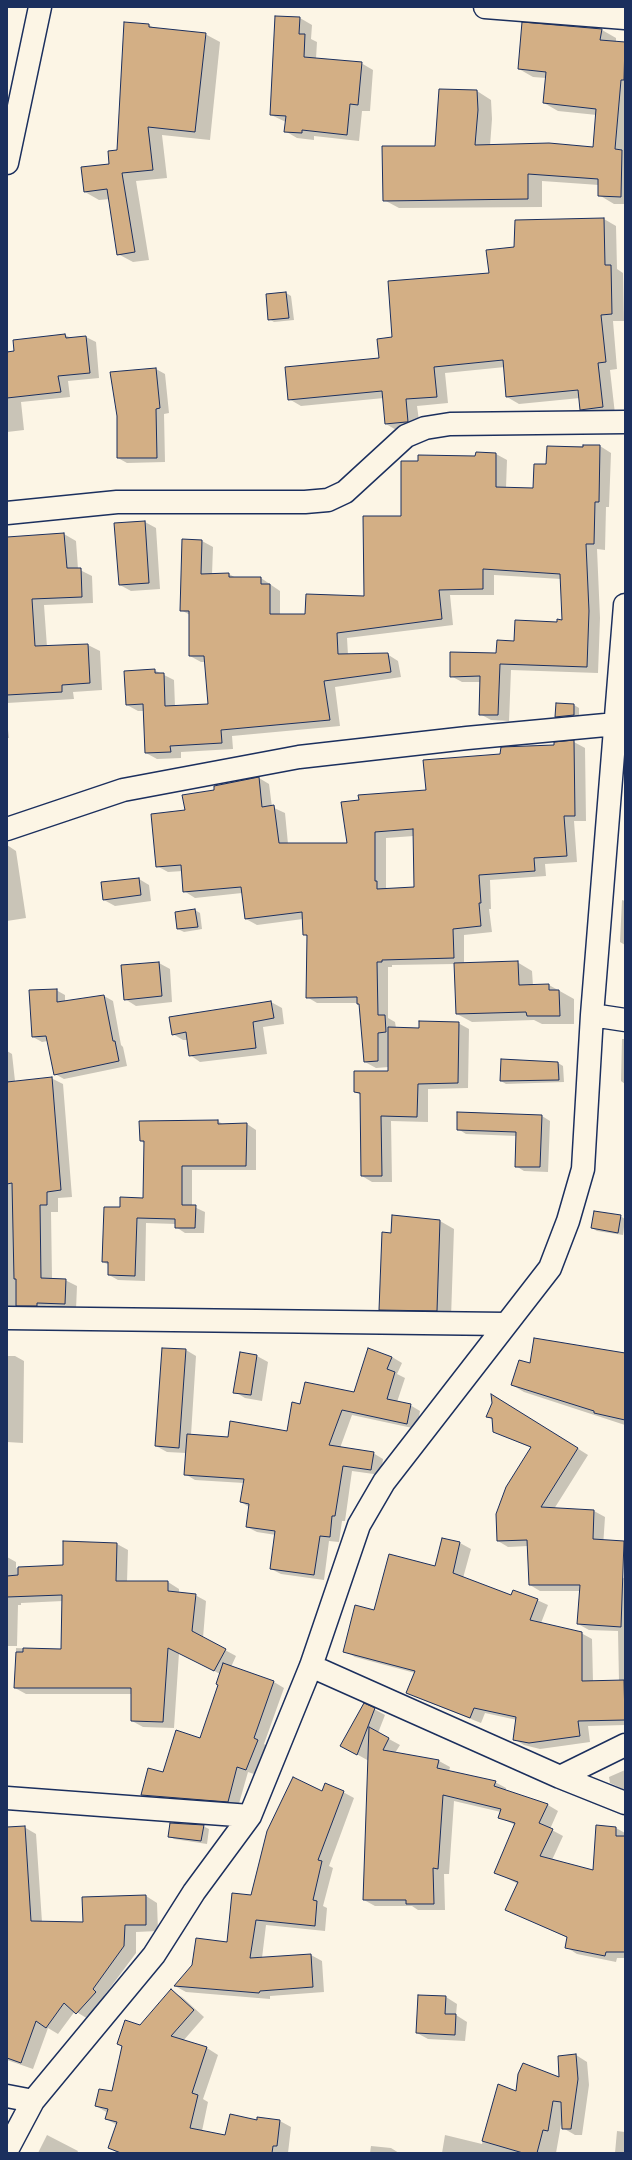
<!DOCTYPE html>
<html>
<head>
<meta charset="utf-8">
<style>
  body { margin:0 }
  #map { position:relative; width:632px; height:2160px; overflow:hidden; background:#fcf5e5; font-family:"Gochi Hand",sans-serif }
  canvas { display:block }
  .frame { position:absolute; inset:0; border:8px solid #1b2f5e; pointer-events:none }
</style>
</head>
<body>
<div id="map">
<canvas width="632" height="2160"></canvas>
<div class="frame"></div>
</div>
<script>
const g = document.querySelector('canvas').getContext('2d');
g.lineJoin = 'round';
function paint(path, color) { g.fillStyle = color; g.fill(path, 'evenodd'); }
const shape = rows => new Path2D(rows.map(r => 'M' + r).join(''));
function stroke(path, color, width, dash) { g.strokeStyle = color; g.lineWidth = width; g.lineCap = dash ? 'butt' : 'round'; g.setLineDash(dash || []); g.stroke(path); }
const shadow = shape([
  [276,17,300,18,312,25,311,39,317,42,316,59,361,63,373,70,370,111,362,111,359,141,314,136,314,140,297,138,285,131,286,122,271,115],
  [149,25,156,29,205,34,220,42,210,140,162,135,167,178,136,181,149,260,133,262,118,254,110,199,99,200,85,192,110,165,118,151],
  [602,30,616,38,616,42,625,43,625,204,614,204,599,195,599,185,542,181,542,207,399,208,384,200,436,147,477,91,491,100,492,119,490,146,594,148,597,115,558,111,544,103,546,78,533,77,519,69],
  [604,219,616,226,617,269,623,273,624,321,613,321,617,369,610,370,615,414,593,416,581,409,580,398,519,404,507,397,505,367,445,373,448,403,417,406,420,428,398,431,386,424,384,398,301,406,289,399,380,359,393,338,490,274,515,248],
  [286,293,291,296,294,320,274,322,269,319,267,295],
  [65,335,71,338,86,337,96,342,99,378,68,381,70,397,21,402,24,430,7,432,7,353,15,352],
  [156,369,165,374,169,413,164,414,165,462,127,463,118,458,118,416,111,373],
  [600,446,611,453,609,507,606,507,605,550,597,549,600,618,598,673,511,670,509,721,491,720,480,714,481,682,462,682,451,676,497,654,515,642,563,621,561,579,494,575,494,595,450,595,453,625,347,638,348,655,387,654,398,661,401,677,335,687,340,726,232,736,233,749,181,752,181,758,157,759,146,753,144,711,138,711,127,705,154,670,174,680,175,707,209,705,205,662,201,662,190,656,190,615,181,610,202,541,213,547,212,575,229,574,236,578,261,578,280,591,280,615,306,615,365,597,402,517,476,457,477,453,496,454,507,460,506,488,534,489,547,465,548,447],
  [145,522,156,528,160,589,131,591,120,585,115,524],
  [64,534,76,541,78,569,92,576,93,603,44,605,47,647,88,645,100,651,102,690,73,692,74,699,7,703,7,539],
  [574,705,579,708,579,718,561,720,556,717],
  [7,721,9,738,7,738],
  [574,742,585,748,586,821,574,821,577,862,545,864,546,876,490,880,491,909,489,909,492,932,464,935,464,964,517,962,532,971,533,986,549,985,574,999,574,1024,542,1024,534,1020,472,1022,457,1014,455,964,392,965,392,967,388,967,388,1018,395,1022,396,1028,420,1029,458,1023,469,1029,468,1088,428,1089,428,1122,391,1121,392,1182,372,1182,362,1176,361,1095,355,1092,389,1072,389,1067,376,1068,365,1062,360,1005,358,1003,317,1003,307,997,308,937,304,934,303,919,257,925,246,919,242,893,195,898,184,891,183,871,168,872,157,866,186,811,215,791,259,778,269,784,272,807,285,813,288,844,348,844,427,791,501,755,555,746,555,743],
  [414,836,416,888,387,890,386,887,386,838],
  [7,845,16,851,26,918,7,921],
  [139,879,149,885,151,901,115,906,104,900],
  [622,900,625,901,625,945,620,942],
  [195,910,200,913,202,929,184,932,178,929],
  [159,963,170,969,172,1002,136,1006,125,999],
  [56,990,65,995,65,1002,104,996,113,1001,121,1045,123,1047,127,1066,64,1079,55,1074,48,1041,42,1042,33,1037],
  [271,1002,282,1008,284,1024,263,1027,267,1054,200,1062,190,1055,188,1040,183,1040,173,1034],
  [622,1039,625,1039,625,1084,621,1081],
  [7,1051,12,1054,15,1081,51,1078,63,1084,72,1197,58,1198,58,1212,51,1212,52,1279,65,1280,77,1286,76,1310,7,1312],
  [558,1063,563,1066,564,1082,506,1084,501,1081],
  [458,1113,542,1116,550,1121,548,1172,524,1171,516,1166,517,1136,466,1134,458,1129],
  [218,1121,224,1125,247,1124,256,1130,256,1170,192,1170,192,1206,205,1212,204,1233,185,1233,176,1227,176,1224,146,1223,145,1281,118,1280,109,1275,109,1265,103,1262,121,1208,144,1199,145,1144,141,1141,140,1122],
  [620,1216,625,1219,623,1235,597,1231,592,1228],
  [440,1221,454,1229,451,1318,394,1317,380,1309,392,1234],
  [535,1339,625,1354,625,1425,524,1392,512,1385,531,1364],
  [186,1350,196,1356,191,1435,228,1438,288,1432,301,1405,355,1393,392,1357,402,1363,397,1374,405,1378,397,1402,410,1405,420,1411,417,1429,352,1415,340,1448,373,1453,383,1459,381,1475,352,1471,345,1521,342,1521,339,1542,329,1541,324,1580,281,1574,271,1569,276,1535,257,1532,247,1527,249,1507,241,1502,244,1483,195,1480,185,1474,186,1453,167,1452,156,1446],
  [240,1353,257,1356,268,1362,262,1401,245,1398,235,1392],
  [7,1356,15,1356,24,1361,23,1443,7,1442],
  [502,1401,588,1455,554,1509,594,1511,605,1517,603,1547,622,1577,625,1579,625,1725,588,1726,590,1742,540,1749,524,1745,514,1739,517,1720,485,1713,481,1723,418,1698,408,1692,415,1673,355,1657,344,1651,374,1612,436,1567,443,1539,460,1543,471,1549,463,1578,512,1596,537,1600,548,1605,541,1623,581,1633,592,1639,593,1682,619,1681,618,1631,589,1630,578,1624,580,1591,540,1591,530,1585,528,1546,508,1547,498,1541,532,1448,494,1432,493,1420,488,1417],
  [117,1544,128,1550,127,1582,168,1582,179,1589,179,1593,195,1595,206,1601,203,1638,236,1656,231,1667,274,1682,284,1688,264,1744,268,1747,257,1775,248,1772,238,1807,153,1801,142,1795,163,1773,201,1739,219,1685,220,1674,179,1653,174,1728,143,1727,132,1721,132,1694,26,1694,15,1688,16,1648,62,1650,63,1601,21,1603,21,1605,18,1605,17,1646,7,1646,7,1557,16,1562,16,1568,64,1566],
  [374,1709,385,1715,378,1733,400,1745,395,1753,439,1761,450,1767,449,1771,495,1782,506,1788,506,1791,548,1805,558,1811,550,1829,563,1836,552,1860,594,1872,616,1828,625,1833,625,1958,617,1958,616,1962,577,1954,566,1947,568,1938,507,1910,518,1884,495,1872,515,1825,499,1817,501,1812,454,1801,449,1874,444,1874,445,1910,418,1910,412,1906,375,1906,364,1900,369,1761,342,1746],
  [625,1770,625,1790,610,1783,609,1777],
  [343,1792,354,1798,329,1866,333,1868,323,1906,327,1908,325,1931,266,1925,262,1958,311,1955,322,1961,324,1992,270,1996,270,1999,186,1992,175,1986,228,1944,252,1896,322,1793],
  [203,1826,209,1829,207,1844,174,1839,169,1836],
  [24,1827,36,1834,42,1922,84,1923,146,1896,157,1903,158,1931,136,1932,136,1953,104,1996,107,1999,88,2019,75,2011,58,2034,48,2028,33,2069,7,2060,7,1828],
  [171,1991,182,1997,204,2017,183,2041,207,2048,218,2055,203,2099,208,2102,202,2131,226,2136,257,2122,280,2121,291,2127,288,2153,118,2153,109,2148,117,2125,106,2119,108,2113,96,2106,113,2093,140,2026],
  [446,1997,457,2004,456,2015,467,2022,465,2041,428,2039,417,2033],
  [576,2055,587,2062,589,2085,582,2135,575,2135,563,2128,562,2119,556,2153,442,2153,445,2135,482,2144,499,2085,516,2092,560,2078],
  [617,2131,625,2132,625,2153,615,2153],
  [47,2135,78,2151,77,2153,38,2153],
  [371,2146,391,2148,399,2153,370,2153]
]);
const building = shape([
  [275,16,300,17,299,34,305,34,304,57,362,62,358,105,350,104,347,135,302,130,302,133,284,132,286,116,270,115,275,16],
  [124,22,149,24,149,27,206,33,195,132,148,127,153,170,122,173,135,252,117,255,107,189,84,192,81,167,109,164,108,151,117,150,124,22],
  [522,22,602,29,600,40,625,42,624,80,621,80,615,149,622,150,621,197,598,196,598,179,528,174,528,199,383,201,382,146,435,146,439,89,477,90,478,110,475,145,549,143,593,147,596,109,543,103,546,72,518,69,522,22],
  [604,218,605,265,611,265,612,314,601,315,606,362,598,363,603,407,580,410,578,390,506,397,503,360,434,367,437,397,406,399,408,422,406,422,385,424,382,391,288,400,285,367,379,358,377,339,392,337,388,281,489,273,486,250,514,247,515,220,604,218],
  [286,292,289,318,268,320,266,294,286,292],
  [65,334,66,338,86,336,90,373,58,376,61,392,7,398,7,352,14,351,13,340,65,334],
  [156,368,160,408,156,409,157,458,117,458,117,416,110,372,156,368],
  [583,445,600,445,599,502,595,502,594,544,586,544,589,611,587,667,500,664,498,715,479,715,480,676,450,677,450,652,496,653,497,640,514,641,515,620,557,622,557,619,562,620,560,574,483,569,483,589,439,590,442,619,337,633,338,654,388,653,391,672,324,681,330,720,221,730,222,743,170,746,171,752,145,753,143,704,126,705,124,671,155,669,155,673,164,673,165,706,208,704,204,656,189,656,189,611,180,611,182,539,202,540,201,574,229,573,229,577,261,577,261,584,270,584,270,614,305,614,306,594,364,596,363,516,401,516,401,461,418,461,418,455,475,456,476,452,496,453,496,487,533,488,534,464,546,464,547,446,583,447,583,445],
  [145,521,149,583,119,585,114,523,145,521],
  [64,533,67,568,81,568,82,597,32,599,35,646,88,644,90,683,62,685,62,692,7,695,7,537,64,533],
  [556,703,574,704,574,715,555,717,556,703],
  [574,740,575,816,564,816,567,856,534,858,535,871,479,875,481,903,479,903,481,926,453,929,454,958,382,960,382,962,377,962,378,1015,385,1015,386,1032,378,1033,378,1061,364,1062,359,1004,357,1004,357,997,306,998,307,935,303,935,302,912,245,919,241,887,183,892,181,865,156,867,151,814,185,810,182,795,214,790,214,786,259,777,262,807,274,805,279,843,347,843,341,802,359,800,358,795,426,790,423,760,500,754,501,747,554,745,554,742,574,740],
  [413,829,414,887,377,889,377,881,375,881,375,832,413,829],
  [139,878,141,895,103,900,101,882,139,878],
  [195,909,198,927,177,929,175,912,195,909],
  [518,961,519,985,549,984,549,990,559,990,560,1016,527,1016,526,1012,456,1014,454,963,518,961],
  [159,962,162,996,124,1000,121,965,159,962],
  [57,989,57,1002,104,995,113,1041,115,1041,119,1061,54,1075,46,1036,32,1037,29,990,57,989],
  [271,1001,274,1018,253,1022,256,1048,189,1056,186,1032,172,1035,169,1017,271,1001],
  [419,1021,459,1022,458,1083,418,1084,417,1117,381,1116,382,1176,361,1176,360,1093,354,1092,354,1071,388,1071,388,1027,419,1028,419,1021],
  [501,1059,558,1062,559,1080,500,1081,501,1059],
  [52,1077,61,1190,47,1192,47,1205,40,1205,41,1278,66,1279,65,1304,37,1303,37,1306,16,1306,16,1279,14,1279,12,1183,7,1184,7,1082,52,1077],
  [457,1112,542,1115,540,1167,515,1167,516,1132,457,1130,457,1112],
  [218,1120,218,1124,247,1123,246,1166,182,1166,182,1205,196,1205,195,1228,175,1228,175,1219,137,1218,135,1276,108,1275,108,1262,102,1262,104,1207,120,1207,120,1197,143,1198,144,1141,140,1141,139,1121,218,1120],
  [594,1211,621,1215,618,1233,591,1228,594,1211],
  [392,1215,440,1220,437,1311,379,1310,382,1232,391,1233,392,1215],
  [534,1338,625,1353,625,1420,594,1413,594,1411,511,1385,519,1360,530,1363,534,1338],
  [162,1348,186,1349,179,1448,155,1446,162,1348],
  [368,1348,392,1357,387,1369,395,1372,387,1399,411,1404,407,1424,342,1410,329,1445,374,1452,371,1470,343,1466,335,1516,332,1516,330,1537,320,1536,314,1575,270,1569,275,1531,246,1527,249,1504,240,1502,244,1479,184,1475,187,1434,228,1437,230,1421,287,1431,292,1402,300,1404,305,1382,354,1392,368,1348],
  [240,1352,257,1355,251,1395,233,1393,240,1352],
  [491,1394,578,1448,541,1507,594,1510,593,1539,624,1541,621,1627,577,1624,580,1585,529,1585,527,1540,497,1541,496,1514,506,1487,531,1447,493,1432,492,1418,486,1417,492,1403,491,1394],
  [442,1538,460,1542,453,1573,511,1595,513,1590,538,1599,530,1620,582,1632,582,1681,624,1680,625,1720,578,1721,580,1736,529,1743,513,1740,516,1717,474,1708,470,1718,406,1693,415,1671,343,1652,355,1605,374,1610,389,1554,435,1566,442,1538],
  [63,1541,117,1543,116,1581,168,1581,168,1591,196,1594,192,1631,226,1649,214,1671,168,1648,163,1722,131,1721,131,1688,14,1688,16,1652,23,1652,23,1648,61,1649,62,1595,7,1597,7,1576,18,1575,18,1567,63,1565,63,1541],
  [223,1663,274,1681,254,1738,258,1740,246,1770,237,1767,228,1802,141,1795,148,1768,163,1772,176,1730,200,1738,218,1685,216,1684,223,1663],
  [364,1703,375,1708,357,1755,340,1746,364,1703],
  [369,1727,389,1738,383,1750,439,1760,437,1768,496,1781,494,1786,548,1804,539,1823,553,1829,540,1856,593,1870,596,1825,616,1827,616,1836,625,1836,625,1952,606,1952,605,1956,565,1948,567,1937,505,1910,518,1882,494,1873,515,1823,498,1818,501,1809,443,1795,438,1869,433,1868,434,1904,406,1904,406,1900,363,1900,369,1727],
  [293,1777,322,1791,325,1783,344,1791,318,1860,322,1861,313,1900,317,1901,315,1926,256,1920,250,1958,311,1954,313,1987,260,1991,259,1993,174,1986,192,1965,196,1938,227,1942,232,1893,251,1895,267,1831,293,1777],
  [170,1823,204,1825,201,1841,168,1837,170,1823],
  [25,1826,31,1921,83,1922,82,1897,146,1895,146,1925,125,1925,124,1946,93,1989,96,1992,76,2014,64,2003,46,2028,36,2021,21,2063,7,2058,7,1827,25,1826],
  [171,1989,194,2010,171,2036,207,2047,192,2093,198,2095,190,2128,225,2135,230,2114,257,2120,257,2117,280,2120,277,2146,273,2146,272,2153,121,2153,108,2148,117,2122,105,2119,108,2109,95,2106,99,2089,112,2091,122,2046,117,2044,125,2020,140,2025,171,1989],
  [418,1995,446,1996,445,2014,456,2014,455,2035,416,2033,418,1995],
  [576,2054,578,2079,571,2129,562,2129,561,2102,553,2101,548,2131,543,2130,537,2153,523,2153,482,2141,498,2084,516,2091,518,2074,523,2063,559,2077,558,2056,576,2054]
]);
const minor = shape([
  [485,7,625,18],
  [7,163,40,7],
  [7,513,117,502,305,502,328,500,345,492,406,436,425,428,450,424,625,422],
  [7,829,123,790,299,757,467,738,616,724],
  [592,1015,625,1020],
  [7,1318,506,1324],
  [311,1666,560,1777,625,1803],
  [560,1777,625,1745],
  [7,1798,250,1816],
  [7,2096,33,2101],
  [7,2150,33,2101,154,1955,194,1892,250,1816,311,1666,359,1525,384,1482,550,1268,568,1221,583,1169,592,1015,625,605]
]);
paint(shadow, '#0003');
paint(building, '#d3af85');
stroke(building, '#1b2f5e', 1);
stroke(minor, '#1b2f5e', 25);
stroke(minor, '#fcf5e5', 22);
</script>
</body>
</html>
